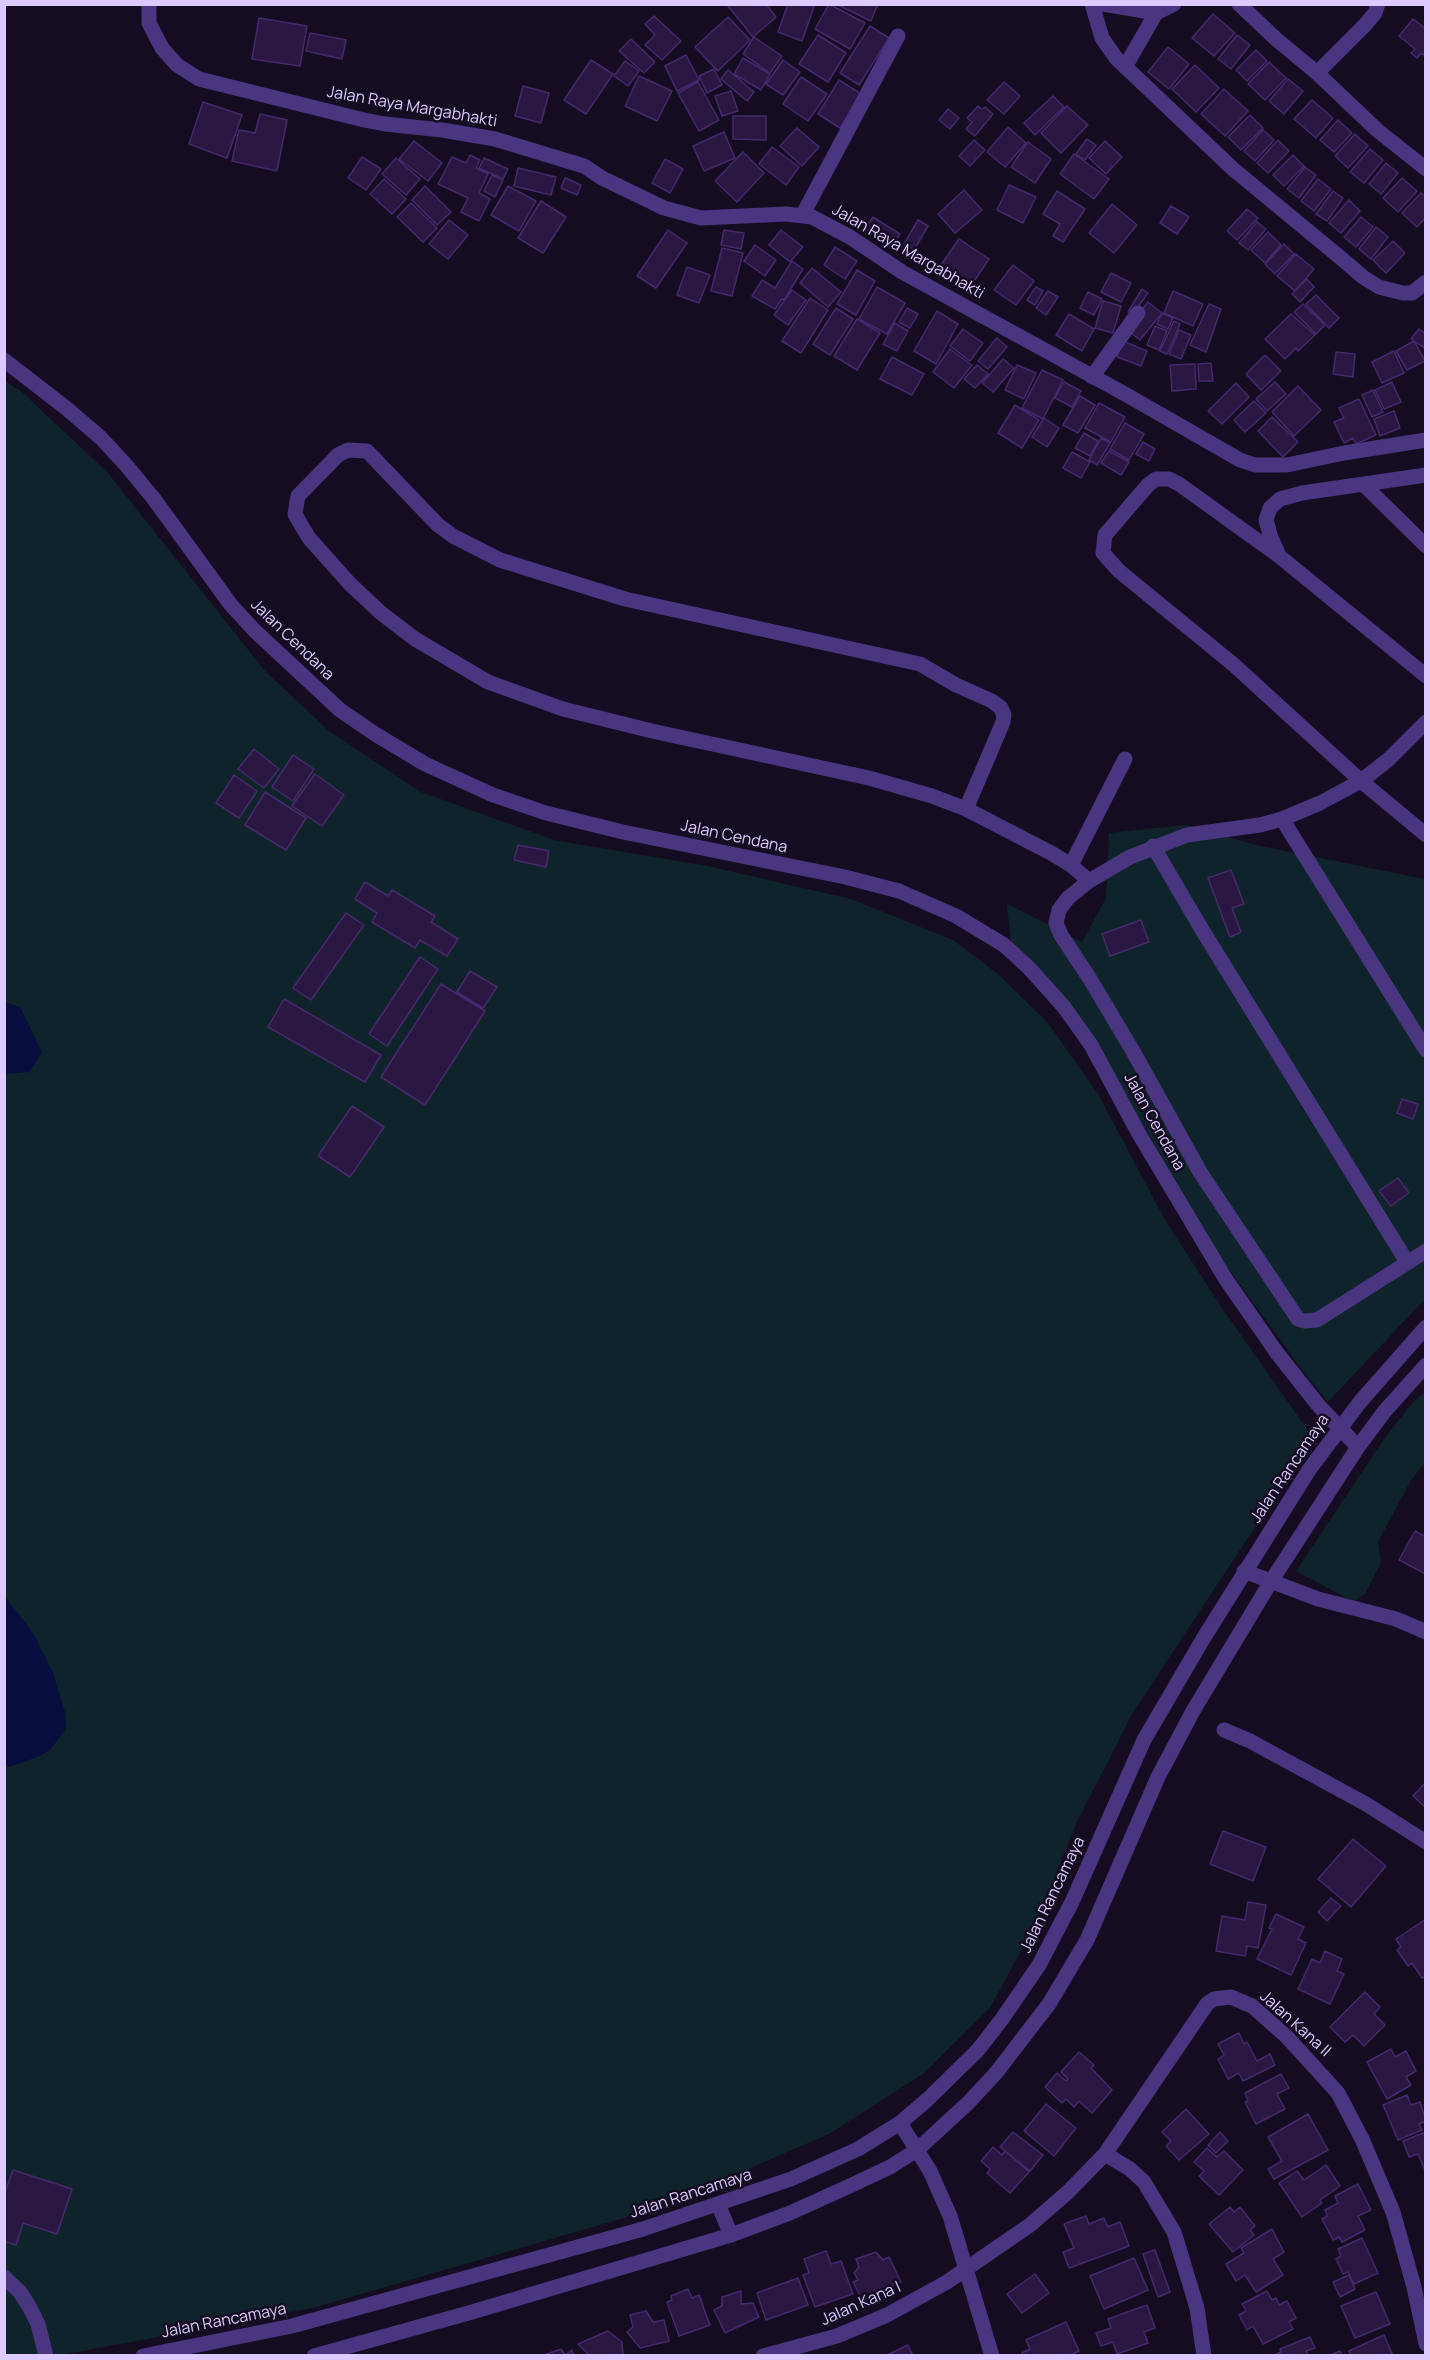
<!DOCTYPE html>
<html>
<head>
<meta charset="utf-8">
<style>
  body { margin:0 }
  #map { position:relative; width:1430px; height:2360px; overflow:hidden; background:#140c20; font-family:Manrope,sans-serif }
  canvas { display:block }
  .frame { position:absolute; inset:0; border:6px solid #ddcaff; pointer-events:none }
</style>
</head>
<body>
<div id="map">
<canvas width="1430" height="2360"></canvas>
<div class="frame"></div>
</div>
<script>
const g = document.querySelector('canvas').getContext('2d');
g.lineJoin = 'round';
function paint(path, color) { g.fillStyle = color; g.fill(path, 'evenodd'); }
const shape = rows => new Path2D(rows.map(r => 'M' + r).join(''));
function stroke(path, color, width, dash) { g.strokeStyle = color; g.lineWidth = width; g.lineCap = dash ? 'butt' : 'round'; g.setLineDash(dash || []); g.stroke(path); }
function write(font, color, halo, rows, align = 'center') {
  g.font = font + ' Manrope,sans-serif'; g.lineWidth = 5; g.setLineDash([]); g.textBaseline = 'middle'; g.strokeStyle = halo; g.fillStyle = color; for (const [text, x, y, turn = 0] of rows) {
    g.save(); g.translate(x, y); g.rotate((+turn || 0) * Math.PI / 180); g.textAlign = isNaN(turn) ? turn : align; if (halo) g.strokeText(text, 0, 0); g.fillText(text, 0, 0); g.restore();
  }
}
const green = shape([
  [5,381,22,392,108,473,265,671,329,731,421,792,554,840,707,866,851,899,953,940,998,974,1048,1023,1098,1094,1165,1220,1222,1308,1311,1435,1309,1445,1132,1714,1076,1824,1036,1923,990,2008,923,2074,829,2134,655,2209,313,2308,61,2355,5,2355],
  [1187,825,1256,845,1425,879,1425,1299,1328,1402,1303,1371,1191,1217,1152,1140,1111,1073,1011,946,1007,904,1082,942,1106,898,1109,833],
  [1425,1392,1425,1462,1410,1482,1378,1542,1381,1562,1365,1594,1354,1602,1296,1571,1384,1439,1413,1402]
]);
const water = shape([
  [5,1002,20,1007,42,1052,30,1072,5,1074],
  [4,1595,34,1634,53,1672,65,1712,66,1729,50,1750,40,1756,13,1766,5,1767]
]);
const building = shape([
  [730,4,766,4,776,17,753,37,728,6,730,4],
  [788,4,815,4,802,41,778,32,788,4],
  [829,4,865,23,850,49,815,29,829,4],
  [836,4,878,4,871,21,836,4],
  [1213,14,1235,33,1214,56,1192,38,1213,14],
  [654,16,681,41,662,60,645,45,655,35,645,24,654,16],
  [728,17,750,40,718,71,695,47,728,17],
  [259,18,307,26,300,66,252,59,259,18],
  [1413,19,1426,29,1426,52,1423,55,1421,53,1417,58,1411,53,1415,49,1399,36,1413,19],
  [870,26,889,38,859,85,840,73,870,26],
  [310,33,346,40,342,59,306,51,310,33],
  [818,35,846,53,828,82,799,64,818,35],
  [1237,35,1250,45,1231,69,1218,59,1237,35],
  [754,37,782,56,770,73,743,54,754,37],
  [631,39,655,62,644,73,619,51,631,39],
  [1168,47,1189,64,1169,89,1148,72,1168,47],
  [1256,50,1267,61,1247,81,1236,70,1256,50],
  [686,55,699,80,677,91,665,66,686,55],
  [743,58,770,74,761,90,734,74,743,58],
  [591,60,613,74,586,114,564,100,591,60],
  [783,60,800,72,783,95,766,84,783,60],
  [625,61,639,71,628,86,614,76,625,61],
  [1269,62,1286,78,1265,100,1248,84,1269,62],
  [1195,65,1219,88,1196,112,1172,89,1195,65],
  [714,69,722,85,707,93,699,76,714,69],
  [728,70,754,92,747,101,721,79,728,70],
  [639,76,672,91,657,121,625,106,639,76],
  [801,77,827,94,808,121,783,104,801,77],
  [1288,79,1303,91,1284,114,1269,101,1288,79],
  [839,80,861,94,840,128,818,114,839,80],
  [698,82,719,120,699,131,678,93,698,82],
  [1004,82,1020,96,1004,114,987,100,1004,82],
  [523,86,549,93,541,123,515,116,523,86],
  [1224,89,1248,111,1225,136,1201,114,1224,89],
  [731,91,738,111,722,116,715,96,731,91],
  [1053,96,1064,107,1035,135,1024,123,1053,96],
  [1312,100,1333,118,1316,138,1294,119,1312,100],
  [203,102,242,115,227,158,189,144,203,102],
  [978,106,982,109,985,107,993,114,975,136,966,129,972,122,967,118,978,106],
  [1067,106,1088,125,1061,153,1041,133,1067,106],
  [948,109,959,118,950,129,939,120,948,109],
  [260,114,287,120,277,171,232,161,239,130,255,133,260,114],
  [1250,115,1263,128,1241,150,1228,137,1250,115],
  [733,116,766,116,766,140,733,139,733,116],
  [1338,120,1352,133,1334,152,1320,140,1338,120],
  [1008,127,1026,143,1005,167,987,152,1008,127],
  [797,128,819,147,802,166,780,146,797,128],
  [1263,130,1274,140,1255,161,1244,151,1263,130],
  [724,132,735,158,704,171,693,146,724,132],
  [1355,134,1368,146,1348,168,1335,156,1355,134],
  [1087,139,1096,145,1085,160,1076,154,1087,139],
  [974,140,985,150,970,166,959,156,974,140],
  [1278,140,1289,151,1268,173,1257,163,1278,140],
  [414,141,442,163,428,181,399,159,414,141],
  [1105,141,1122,157,1106,174,1089,158,1105,141],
  [1028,142,1051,159,1035,183,1011,167,1028,142],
  [772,147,799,167,786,185,759,164,772,147],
  [1370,149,1383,160,1364,183,1350,172,1370,149],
  [743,152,764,173,737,202,715,181,743,152],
  [1074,154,1109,179,1094,199,1060,174,1074,154],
  [470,155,480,160,476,168,488,174,479,193,490,199,479,221,461,212,468,198,438,184,452,157,466,163,470,155],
  [1293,155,1304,166,1284,186,1273,175,1293,155],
  [362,157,381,169,366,190,348,178,362,157],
  [396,158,420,179,406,195,382,174,396,158],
  [484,158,508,169,503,179,479,168,484,158],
  [665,159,683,169,670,193,652,183,665,159],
  [1386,163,1398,173,1381,194,1369,184,1386,163],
  [1305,167,1316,175,1299,198,1287,189,1305,167],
  [518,168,556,177,551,195,514,186,518,168],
  [492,175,503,180,495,197,484,191,492,175],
  [565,178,581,185,577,195,561,188,565,178],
  [1402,178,1417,191,1398,212,1383,198,1402,178],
  [384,179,406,199,392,214,370,194,384,179],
  [1318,179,1331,189,1314,211,1301,201,1318,179],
  [1009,185,1036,197,1023,223,997,210,1009,185],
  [425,186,451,212,437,225,412,200,425,186],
  [508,186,536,201,519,231,491,215,508,186],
  [964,190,982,210,955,233,938,214,964,190],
  [1057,191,1085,209,1063,242,1053,236,1060,224,1043,214,1057,191],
  [1333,191,1343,198,1327,221,1316,214,1333,191],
  [1421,193,1426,197,1426,217,1417,227,1402,213,1421,193],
  [1349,200,1360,211,1341,233,1329,223,1349,200],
  [541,201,566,217,543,253,518,238,541,201],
  [411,203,437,228,423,242,397,217,411,203],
  [1112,204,1137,225,1114,253,1089,233,1112,204],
  [1171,206,1189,217,1177,234,1160,223,1171,206],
  [1247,209,1258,218,1237,240,1227,231,1247,209],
  [873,217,900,234,891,246,865,229,873,217],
  [1361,217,1373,227,1356,247,1344,237,1361,217],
  [449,220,468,235,448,259,429,244,449,220],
  [918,220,928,226,914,250,904,244,918,220],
  [1257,222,1266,229,1248,250,1239,243,1257,222],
  [1376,227,1388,237,1371,259,1359,249,1376,227],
  [668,230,687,243,656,288,637,276,668,230],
  [724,230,744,233,741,249,721,245,724,230],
  [781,230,803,247,790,262,769,245,781,230],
  [1268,232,1281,245,1265,263,1251,250,1268,232],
  [959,239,989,259,971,286,941,265,959,239],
  [1393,241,1405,253,1386,273,1373,260,1393,241],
  [1284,244,1294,254,1275,274,1265,264,1284,244],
  [755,245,776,260,765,276,744,261,755,245],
  [835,247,857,261,845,279,824,265,835,247],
  [722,248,743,253,732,296,711,291,722,248],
  [1296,254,1314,269,1295,291,1277,276,1296,254],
  [792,261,803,269,784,300,782,299,775,309,752,296,762,280,775,288,792,261],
  [1013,265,1034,281,1016,305,994,290,1013,265],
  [687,267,710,275,699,303,677,295,687,267],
  [812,268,841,292,828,307,800,283,812,268],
  [857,270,875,281,856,315,837,304,857,270],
  [1111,273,1131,283,1121,302,1101,292,1111,273],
  [1307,279,1314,287,1300,302,1292,294,1307,279],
  [877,287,905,303,887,334,859,319,877,287],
  [1036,287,1043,291,1035,305,1027,300,1036,287],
  [1142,289,1148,293,1132,315,1128,312,1142,289],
  [792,290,806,300,788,325,774,315,792,290],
  [1048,291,1058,297,1046,315,1036,308,1048,291],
  [1173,291,1203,304,1193,326,1164,313,1173,291],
  [1088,292,1102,299,1094,315,1080,308,1088,292],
  [1316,295,1339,318,1329,328,1306,304,1316,295],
  [810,298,828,310,801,353,782,341,810,298],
  [1103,301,1121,306,1113,333,1095,328,1103,301],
  [1148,302,1162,313,1140,340,1127,330,1148,302],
  [1209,304,1221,309,1206,352,1190,345,1209,304],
  [1303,304,1325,325,1316,334,1294,312,1303,304],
  [836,308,853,319,830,355,813,344,836,308],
  [907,308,918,314,910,328,899,322,907,308],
  [937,311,958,324,936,364,914,351,937,311],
  [1162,313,1173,318,1168,329,1157,324,1162,313],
  [1069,314,1094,329,1082,351,1056,335,1069,314],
  [1291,314,1315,335,1298,351,1296,348,1285,359,1265,339,1291,314],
  [857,319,880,333,857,370,834,356,857,319],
  [1174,321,1180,324,1167,354,1160,351,1174,321],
  [895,323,908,331,897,351,883,344,895,323],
  [1155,326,1167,331,1159,350,1147,345,1155,326],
  [963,329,983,343,970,361,950,346,963,329],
  [1419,329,1426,334,1426,349,1411,339,1419,329],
  [1179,330,1191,335,1181,359,1169,354,1179,330],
  [997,338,1007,347,988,369,978,361,997,338],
  [1123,341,1147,351,1141,366,1117,357,1123,341],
  [1414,341,1425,361,1407,370,1396,351,1414,341],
  [950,349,972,365,954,388,933,372,950,349],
  [1394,351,1404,373,1382,383,1372,362,1394,351],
  [1336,352,1355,354,1353,377,1333,374,1336,352],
  [1265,355,1281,371,1261,390,1246,374,1265,355],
  [892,357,924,374,912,395,880,379,892,357],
  [1003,359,1014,368,993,392,982,383,1003,359],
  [1211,363,1213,381,1199,381,1198,364,1211,363],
  [1195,364,1196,389,1172,391,1170,365,1195,364],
  [977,365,988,374,975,388,964,379,977,365],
  [1017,365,1036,373,1024,399,1005,390,1017,365],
  [1042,370,1063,380,1043,419,1022,408,1042,370],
  [1064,382,1081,391,1072,407,1055,398,1064,382],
  [1275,382,1286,394,1267,411,1256,399,1275,382],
  [1392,382,1401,402,1384,409,1375,390,1392,382],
  [1236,383,1249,397,1222,424,1208,411,1236,383],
  [1298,386,1321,410,1294,436,1272,412,1298,386],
  [1373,390,1383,412,1372,417,1362,395,1373,390],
  [1080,396,1095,405,1078,433,1063,425,1080,396],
  [1359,399,1376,435,1356,444,1353,438,1344,443,1334,422,1344,418,1339,408,1359,399],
  [1254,401,1266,413,1245,432,1234,420,1254,401],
  [1099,403,1125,417,1111,442,1085,428,1099,403],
  [1015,405,1039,420,1022,448,998,433,1015,405],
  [1394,411,1400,428,1380,436,1374,419,1394,411],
  [1272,417,1298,442,1283,457,1258,431,1272,417],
  [1044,418,1059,428,1047,447,1032,437,1044,418],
  [1125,423,1144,434,1129,460,1110,449,1125,423],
  [1084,433,1098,441,1090,456,1075,448,1084,433],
  [1101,438,1110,443,1097,465,1089,460,1101,438],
  [1143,442,1155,449,1149,461,1136,454,1143,442],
  [1109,451,1129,462,1121,475,1101,463,1109,451],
  [1072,452,1090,462,1081,478,1063,468,1072,452],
  [254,749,279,769,264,788,238,769,254,749],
  [293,755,314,769,293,801,272,787,293,755],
  [315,774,344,795,322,826,292,806,315,774],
  [234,775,257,791,239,818,216,803,234,775],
  [265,792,306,818,286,850,245,825,265,792],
  [518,845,549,851,546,867,514,860,518,845],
  [1231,870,1244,904,1232,908,1241,932,1230,937,1208,878,1231,870],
  [365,882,388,896,392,890,435,916,431,922,458,939,447,956,420,940,415,948,372,922,377,913,355,899,365,882],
  [346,913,364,925,311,1000,293,988,346,913],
  [1141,920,1149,942,1110,956,1102,934,1141,920],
  [420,957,438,969,387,1046,369,1034,420,957],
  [470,971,497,987,483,1008,457,992,470,971],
  [441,984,485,1011,425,1105,381,1077,441,984],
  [284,999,381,1055,365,1082,268,1027,284,999],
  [1402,1099,1418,1104,1413,1119,1397,1113,1402,1099],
  [352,1106,384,1127,350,1177,318,1156,352,1106],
  [1398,1178,1409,1193,1391,1206,1379,1191,1398,1178],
  [1415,1531,1426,1537,1426,1574,1399,1560,1415,1531],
  [1426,1782,1426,1808,1413,1796,1426,1782],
  [1223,1831,1266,1847,1253,1881,1210,1864,1223,1831],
  [1353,1839,1386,1866,1351,1907,1318,1879,1353,1839],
  [1331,1898,1341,1906,1327,1921,1318,1912,1331,1898],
  [1248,1902,1266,1905,1258,1948,1247,1946,1245,1956,1216,1951,1222,1916,1245,1920,1248,1902],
  [1276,1914,1304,1927,1298,1939,1306,1943,1291,1975,1257,1959,1272,1929,1269,1928,1276,1914],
  [1426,1919,1426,1976,1422,1978,1412,1963,1408,1966,1397,1950,1401,1947,1396,1939,1426,1919],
  [1325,1951,1342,1959,1337,1971,1344,1974,1330,2004,1298,1989,1312,1959,1320,1963,1325,1951],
  [1365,1992,1380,2007,1374,2014,1385,2025,1364,2046,1353,2035,1345,2042,1330,2027,1365,1992],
  [1239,2033,1244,2044,1247,2042,1257,2061,1270,2054,1275,2065,1243,2081,1239,2073,1228,2079,1218,2059,1224,2055,1218,2044,1239,2033],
  [1391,2049,1395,2057,1406,2051,1416,2071,1406,2077,1411,2085,1387,2099,1367,2062,1391,2049],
  [1079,2052,1094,2065,1091,2068,1112,2090,1092,2113,1079,2101,1074,2107,1066,2099,1062,2103,1045,2087,1057,2073,1066,2081,1068,2079,1061,2072,1079,2052],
  [1281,2074,1289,2088,1277,2094,1285,2109,1256,2124,1245,2102,1248,2101,1245,2093,1281,2074],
  [1407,2095,1411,2105,1420,2102,1426,2121,1419,2124,1422,2130,1398,2140,1383,2105,1407,2095],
  [1046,2104,1076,2128,1054,2156,1024,2131,1046,2104],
  [1186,2109,1209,2134,1179,2160,1166,2146,1171,2141,1162,2132,1186,2109],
  [1308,2114,1328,2150,1274,2179,1268,2169,1282,2161,1268,2137,1308,2114],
  [1013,2132,1043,2155,1030,2171,1000,2147,1013,2132],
  [1220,2132,1228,2141,1216,2153,1208,2145,1220,2132],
  [1426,2132,1426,2173,1418,2154,1409,2157,1403,2141,1426,2132],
  [993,2147,1002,2155,1005,2151,1029,2172,1010,2193,987,2173,990,2169,981,2161,993,2147],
  [1207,2148,1217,2157,1224,2151,1243,2170,1219,2195,1199,2176,1204,2171,1194,2162,1207,2148],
  [1326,2165,1340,2186,1320,2200,1322,2203,1302,2217,1279,2183,1297,2171,1304,2180,1326,2165],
  [13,2170,72,2189,57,2234,23,2223,16,2245,4,2241,4,2195,13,2170],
  [1358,2184,1371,2210,1358,2216,1365,2230,1342,2242,1339,2237,1333,2240,1322,2219,1327,2216,1325,2210,1338,2203,1335,2196,1358,2184],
  [1230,2207,1234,2212,1240,2207,1255,2226,1250,2230,1254,2235,1233,2252,1209,2224,1230,2207],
  [1086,2216,1089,2224,1104,2218,1108,2227,1120,2222,1129,2246,1069,2268,1063,2252,1074,2248,1064,2224,1086,2216],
  [1272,2229,1284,2252,1273,2259,1283,2275,1256,2292,1245,2275,1236,2281,1226,2264,1244,2253,1241,2248,1272,2229],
  [1362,2238,1378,2273,1354,2284,1348,2272,1343,2274,1336,2259,1341,2256,1338,2249,1362,2238],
  [1155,2250,1170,2292,1158,2297,1143,2254,1155,2250],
  [826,2251,831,2264,841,2261,853,2294,815,2307,803,2275,809,2273,804,2259,826,2251],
  [876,2252,883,2260,889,2257,901,2282,862,2300,853,2282,858,2280,854,2273,859,2267,856,2259,876,2252],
  [1134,2258,1148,2290,1104,2309,1090,2276,1134,2258],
  [1035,2274,1049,2293,1022,2313,1007,2294,1035,2274],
  [1349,2275,1355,2289,1340,2297,1333,2282,1349,2275],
  [798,2278,808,2305,766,2320,757,2293,798,2278],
  [688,2289,692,2298,699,2295,710,2325,679,2336,667,2302,672,2300,671,2296,688,2289],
  [741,2291,741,2304,753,2303,759,2317,725,2333,714,2310,722,2306,722,2297,741,2291],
  [1267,2291,1272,2300,1276,2298,1279,2305,1287,2301,1296,2318,1289,2322,1293,2329,1263,2344,1253,2326,1247,2330,1239,2315,1246,2311,1242,2304,1267,2291],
  [1376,2292,1390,2324,1355,2338,1341,2306,1376,2292],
  [1147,2305,1155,2328,1144,2332,1148,2343,1117,2354,1113,2342,1101,2346,1096,2333,1111,2328,1108,2319,1147,2305],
  [646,2311,653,2322,664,2320,669,2341,640,2348,627,2332,633,2327,630,2315,646,2311],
  [1066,2322,1079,2351,1068,2356,1023,2356,1022,2353,1030,2349,1026,2340,1066,2322],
  [608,2331,622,2342,623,2356,590,2356,578,2344,608,2331],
  [1384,2335,1393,2356,1351,2356,1349,2351,1384,2335],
  [1310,2337,1315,2348,1306,2351,1308,2356,1272,2356,1281,2352,1280,2349,1310,2337],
  [908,2345,913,2356,885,2356,908,2345],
  [561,2349,565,2355,572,2350,574,2356,541,2356,561,2349],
  [1340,2351,1342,2356,1328,2356,1340,2351]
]);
const minor = shape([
  [149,4,149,23,162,48,177,65,199,79,364,120,385,124,442,130,495,139,584,166,602,178,664,208,701,218,786,214,812,217,850,237,902,272,1125,394,1240,460,1255,465,1287,465,1344,453,1426,440],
  [1092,4,1102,38,1116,58,1233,169,1342,259,1363,277,1379,287,1403,293,1412,293,1426,282],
  [1103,4,1156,13],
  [1239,4,1276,39,1317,73,1377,130,1426,169],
  [1125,67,1156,13,1174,4],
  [1317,73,1365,25,1375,13,1378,4],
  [803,214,898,36],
  [4,360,66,408,101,438,126,465,154,499,231,605,255,631,340,710,375,734,425,764,493,795,546,813,623,832,845,877,899,891,956,916,1004,945,1030,969,1064,1007,1091,1045,1139,1134,1225,1278,1277,1353,1319,1406,1358,1447],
  [1092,377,1138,313],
  [1364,485,1426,546],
  [1278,553,1271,538,1266,520,1270,508,1280,499,1302,493,1426,475],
  [1426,676,1279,556,1179,484,1169,479,1156,479,1148,485,1105,535,1103,553,1119,571,1234,665,1361,781,1426,835],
  [1426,722,1389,759,1361,781,1320,803,1282,819,1260,825,1187,835,1130,857,1089,881,1068,898,1059,910,1056,923,1061,935,1090,979,1134,1053,1200,1172,1298,1319,1304,1321,1317,1320,1426,1251],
  [966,809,1003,722,1004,715,1001,708,992,701,956,685,920,664,625,599,500,560,453,536,438,525,367,451,348,450,338,455,298,496,295,514,300,523,309,538,350,584,381,613,415,639,488,682,563,709,652,731,869,778,932,796,966,809,1051,853,1071,865,1089,881],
  [1282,819,1426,1050],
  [1153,846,1201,928,1407,1262],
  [1071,865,1125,759],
  [1244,1571,1318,1599,1396,1619,1426,1632],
  [1224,1730,1250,1741,1366,1804,1426,1842],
  [900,2123,930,2171,950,2216,992,2356],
  [1105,2154,1130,2169,1144,2182,1174,2232,1197,2308,1204,2356],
  [718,2204,731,2235],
  [4,2277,20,2292,30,2308,38,2324,46,2356],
  [143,2356,292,2326,643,2229,791,2179,858,2149,900,2123,928,2099,978,2050,1002,2019,1039,1965,1072,1902,1144,1740,1203,1639,1309,1470,1360,1402,1426,1327],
  [314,2356,472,2312,731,2235,790,2213,854,2184,890,2167,917,2150,968,2103,996,2073,1049,2004,1087,1940,1158,1777,1193,1711,1270,1583,1358,1447,1384,1412,1426,1365],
  [763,2356,837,2336,887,2315,947,2282,1030,2225,1068,2192,1105,2154,1207,2004,1214,1999,1231,1997,1252,2006,1287,2037,1338,2093,1362,2139,1393,2212,1414,2287,1426,2344]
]);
const streetNames = [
  ["Jalan Raya Margabhakti",412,107,10],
  ["Jalan Raya Margabhakti",908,252,30],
  ["Jalan Cendana",292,640,44],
  ["Jalan Cendana",734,837,12],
  ["Jalan Cendana",1154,1122,61],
  ["Jalan Rancamaya",1290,1469,-56],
  ["Jalan Rancamaya",1053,1895,-64],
  ["Jalan Kana II",1295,2024,42],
  ["Jalan Rancamaya",691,2194,-18],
  ["Jalan Kana I",861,2304,-24],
  ["Jalan Rancamaya",224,2321,-11]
];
paint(green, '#0f242a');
paint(water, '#070e3d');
paint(building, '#291741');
stroke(building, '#46286e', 1.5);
stroke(minor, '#493580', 15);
write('16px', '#ddcaff', '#140c20', streetNames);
</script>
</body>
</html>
